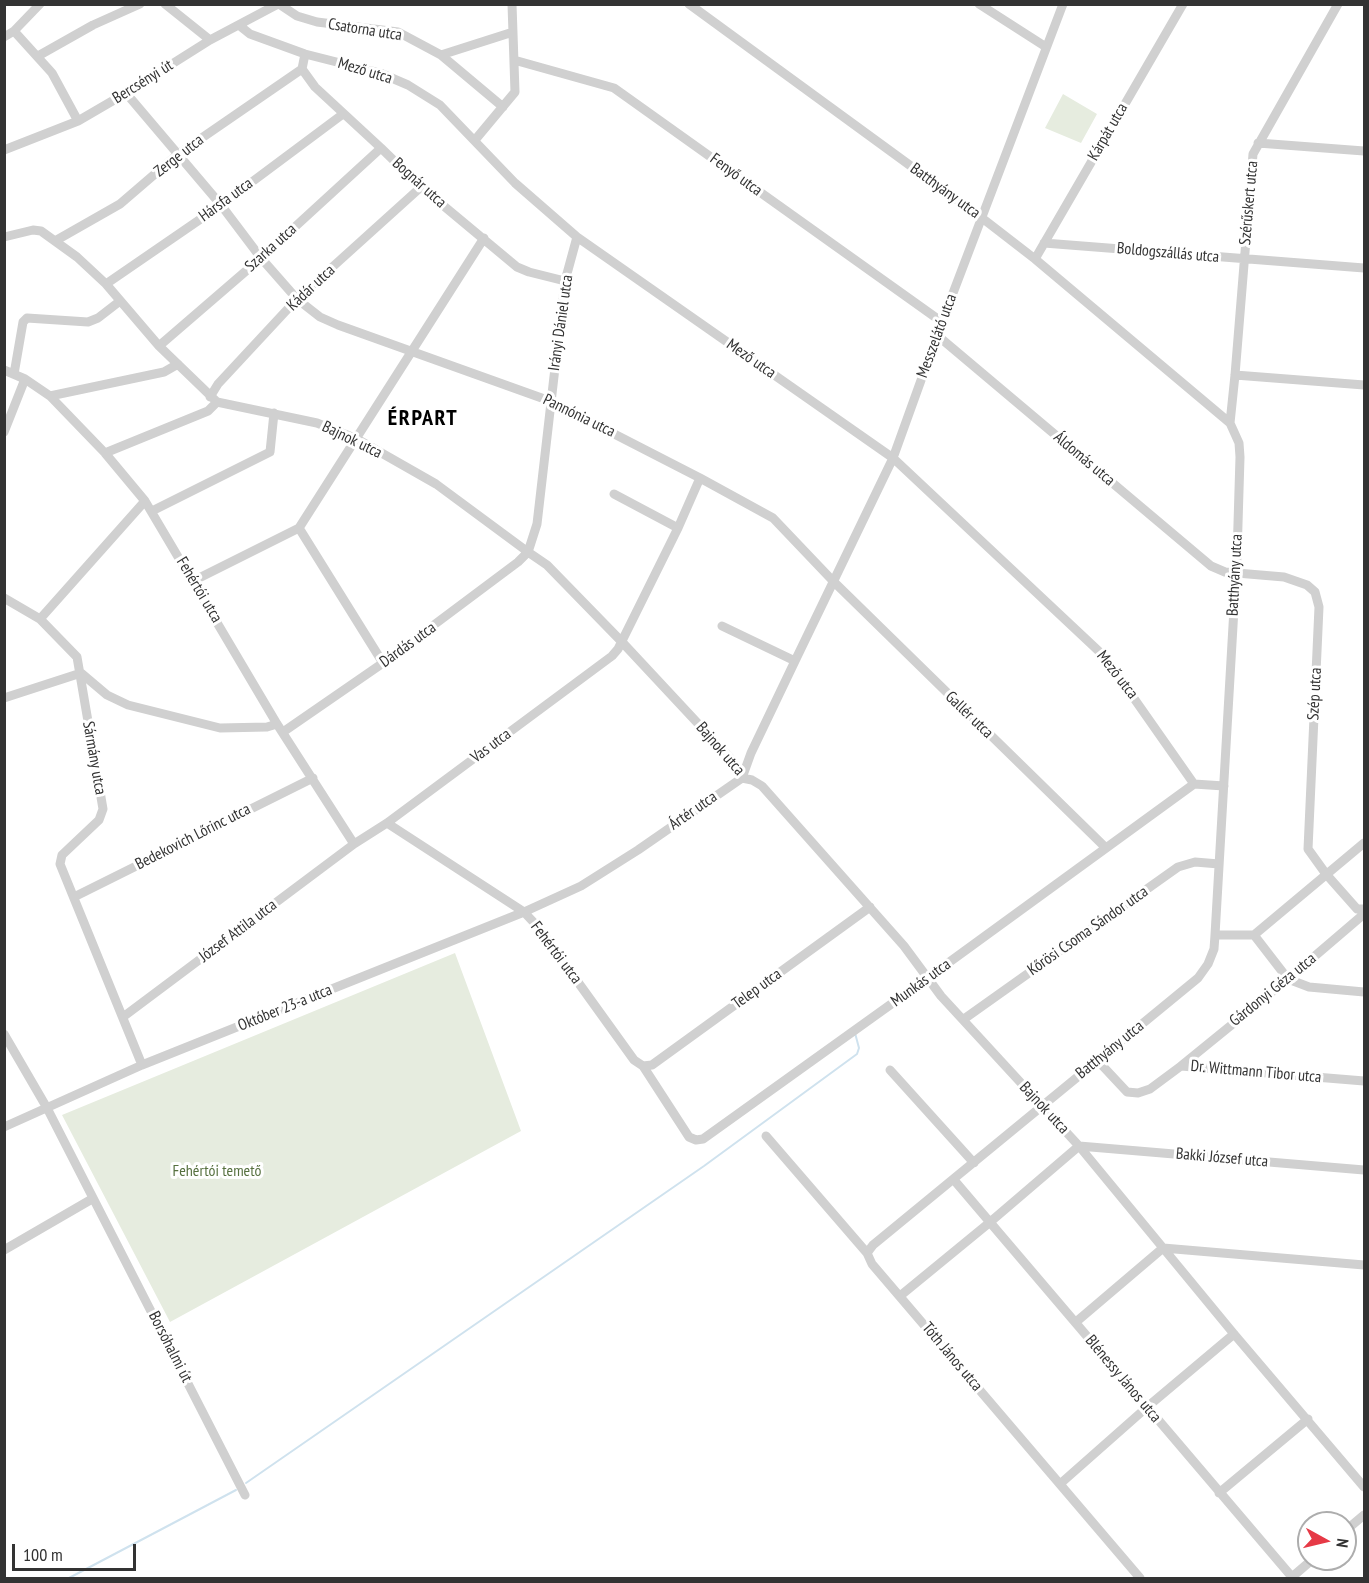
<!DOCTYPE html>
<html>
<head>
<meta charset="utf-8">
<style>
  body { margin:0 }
  #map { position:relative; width:1369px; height:1583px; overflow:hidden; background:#fff; font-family:"PT Sans Narrow",sans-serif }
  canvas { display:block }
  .frame { position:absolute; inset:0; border:6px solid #333; pointer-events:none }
  .north { position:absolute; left:1297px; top:1511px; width:60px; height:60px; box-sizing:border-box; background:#fff; border:2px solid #adadad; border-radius:50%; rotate:98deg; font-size:16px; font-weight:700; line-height:24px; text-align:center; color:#333 }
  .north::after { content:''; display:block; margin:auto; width:21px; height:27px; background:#e63946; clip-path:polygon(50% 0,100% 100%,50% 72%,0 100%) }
  .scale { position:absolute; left:12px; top:1544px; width:124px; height:27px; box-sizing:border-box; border:3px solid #333; border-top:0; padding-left:8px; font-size:18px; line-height:21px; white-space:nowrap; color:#333; -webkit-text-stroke:4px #fff; paint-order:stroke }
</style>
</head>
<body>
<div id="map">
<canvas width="1369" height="1583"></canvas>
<div class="frame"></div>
<div class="north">N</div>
<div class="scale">100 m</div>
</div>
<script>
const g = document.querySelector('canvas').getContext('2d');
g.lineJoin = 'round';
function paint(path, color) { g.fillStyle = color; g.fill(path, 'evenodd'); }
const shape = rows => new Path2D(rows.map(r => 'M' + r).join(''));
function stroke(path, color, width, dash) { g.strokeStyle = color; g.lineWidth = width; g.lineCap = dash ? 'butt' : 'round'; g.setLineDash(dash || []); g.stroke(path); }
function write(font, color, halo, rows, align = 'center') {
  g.font = font + ' "PT Sans Narrow",sans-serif'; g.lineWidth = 6; g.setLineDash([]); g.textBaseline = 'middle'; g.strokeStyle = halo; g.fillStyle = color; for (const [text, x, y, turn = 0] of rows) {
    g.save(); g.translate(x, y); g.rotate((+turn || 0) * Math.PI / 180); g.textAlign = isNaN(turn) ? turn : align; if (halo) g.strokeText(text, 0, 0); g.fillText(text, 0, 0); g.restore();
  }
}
const green = shape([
  [1063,94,1097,114,1081,143,1045,128],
  [455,953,521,1131,170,1322,62,1115]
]);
const stream = shape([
  [246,1483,704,1166,857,1054,859,1048,855,1033],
  [69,1578,236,1490]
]);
const minor = shape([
  [165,4,210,40],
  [279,4,297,16,317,22,398,32,441,55,503,107],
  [689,4,982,218,1035,259,1230,423,1239,443,1240,457,1237,557,1215,935,1214,949,1208,964,1198,978,873,1245,867,1253],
  [979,4,1046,47],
  [240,26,250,34,305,54,380,73,408,85,440,105,515,183,577,237,893,458,1105,657,1194,784],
  [14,31,52,73,78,121],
  [4,37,14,31,40,4],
  [305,54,302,69,315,87,381,148,421,187,517,267,529,272,565,281],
  [441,55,513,32],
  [38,56,93,25,140,4],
  [514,60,614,88,942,322],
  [126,93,221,205,261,258,297,299,320,317,338,325,550,401,700,478,773,518,833,581,1106,848],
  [475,140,515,92,512,4],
  [1258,143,1364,151],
  [4,150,78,121,126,93,210,40,278,4],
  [4,237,33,230,41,231,77,257,106,284,159,346,217,402,317,423,357,439,436,484,528,552,547,565,622,642,732,760,742,778],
  [55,241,120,204,177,155,302,69],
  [1044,243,1364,268],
  [1035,259,1183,4],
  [106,284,221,205,343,114],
  [938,336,1211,566,1225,572,1284,577,1307,585,1315,592,1319,607,1308,849,1326,874,1357,909,1364,909],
  [159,346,261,258,381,148],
  [4,370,25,379,50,396,105,453,145,501,277,724,354,844],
  [14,374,23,322,27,318,88,322,98,318,120,301],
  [1235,375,1364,385],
  [50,396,164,372,178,364],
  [210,397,218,384,297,299,421,187],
  [1230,423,1235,375,1253,154,1338,4],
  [4,432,25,379],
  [105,453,208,411,217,402],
  [614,494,678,528],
  [152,511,270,452,274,413],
  [299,528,383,663],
  [193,581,299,528,484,238],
  [4,598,40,619,77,657,103,809,99,820,62,855,60,864,142,1065],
  [40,619,145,501],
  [795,661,893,458,942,322,1063,4],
  [4,698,81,673,107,695,128,705,220,728,267,727,277,724],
  [283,732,383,663,518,562,528,552,537,524,565,281,577,237],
  [742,778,752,780,762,786,904,946,941,996,1079,1146,1234,1334,1364,1487],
  [387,823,524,912,539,928,634,1060,643,1066,689,1137,696,1140,703,1139,922,982,1194,784,1224,786],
  [74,897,313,778],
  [1215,935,1254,935,1288,979,1309,987,1364,992],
  [1254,935,1364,843],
  [123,1017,354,844,387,823,612,656,618,649,678,528,700,478],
  [964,1019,1178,867,1195,862,1219,864],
  [4,1034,47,1108,245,1495],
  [1098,1061,1127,1092,1138,1093,1150,1089,1181,1066,1364,1081],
  [643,1066,652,1065,870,907],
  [1181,1066,1288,979,1364,914],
  [890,1070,974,1163],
  [4,1127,142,1065,524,912,581,886,638,850,742,778,751,753,795,661,722,626],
  [766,1136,867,1253,872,1264,1140,1578],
  [954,1180,1292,1577,1313,1559],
  [4,1250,92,1199],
  [900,1296,989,1223,1079,1146,1364,1170],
  [1076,1322,1163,1248,1364,1265],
  [1060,1484,1146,1408,1234,1334],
  [1219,1493,1308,1419],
  [1345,1531,1364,1515]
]);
const streetNames = [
  ["Csatorna utca",365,30,9],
  ["Mező utca",365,71,17],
  ["Bercsényi út",143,82,-32],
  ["Kárpát utca",1108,132,-60],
  ["Zerge utca",179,156,-38],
  ["Fenyő utca",736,175,36],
  ["Bognár utca",419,183,42],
  ["Batthyány utca",945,191,36],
  ["Hársfa utca",226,200,-36],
  ["Szérűskert utca",1249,203,-85],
  ["Szarka utca",271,248,-42],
  ["Boldogszállás utca",1168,253,5],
  ["Kádár utca",311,288,-43],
  ["Irányi Dániel utca",561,323,-82],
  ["Messzelátó utca",937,336,-70],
  ["Mező utca",751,359,35],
  ["Pannónia utca",579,416,26],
  ["Bajnok utca",352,440,26],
  ["Áldomás utca",1084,459,40],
  ["Batthyány utca",1235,575,-87],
  ["Fehértói utca",199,590,59],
  ["Dárdás utca",408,645,-36],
  ["Mező utca",1117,675,52],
  ["Szép utca",1315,694,-87],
  ["Gallér utca",969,715,44],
  ["Vas utca",491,746,-37],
  ["Bajnok utca",720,749,49],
  ["Sármány utca",94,758,80],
  ["Ártér utca",693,811,-35],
  ["Bedekovich Lőrinc utca",193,837,-27],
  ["József Attila utca",238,931,-37],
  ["Kőrösi Csoma Sándor utca",1088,931,-35],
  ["Fehértói utca",556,953,53],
  ["Munkás utca",921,983,-36],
  ["Telep utca",757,989,-36],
  ["Gárdonyi Géza utca",1273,990,-39],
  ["Október 23-a utca",285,1008,-22],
  ["Batthyány utca",1110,1050,-39],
  ["Dr. Wittmann Tibor utca",1256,1072,5],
  ["Bajnok utca",1044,1108,47],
  ["Bakki József utca",1222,1158,5],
  ["Borsóhalmi út",170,1347,63],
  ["Tóth János utca",952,1357,50],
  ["Blénessy János utca",1123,1379,50]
];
const parkNames = [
  ["Fehértói temető",217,1171]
];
const districtNames = [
  ["ÉRPART",423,419]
];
paint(green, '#e6ecdf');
stroke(stream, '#cfe2ee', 2);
stroke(minor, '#d0d0d0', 9);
write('16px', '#333', '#fff', streetNames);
write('16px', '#56703f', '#fff', parkNames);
g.letterSpacing = '1.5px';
write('bold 22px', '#000', '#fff', districtNames);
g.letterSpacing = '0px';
</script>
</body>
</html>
